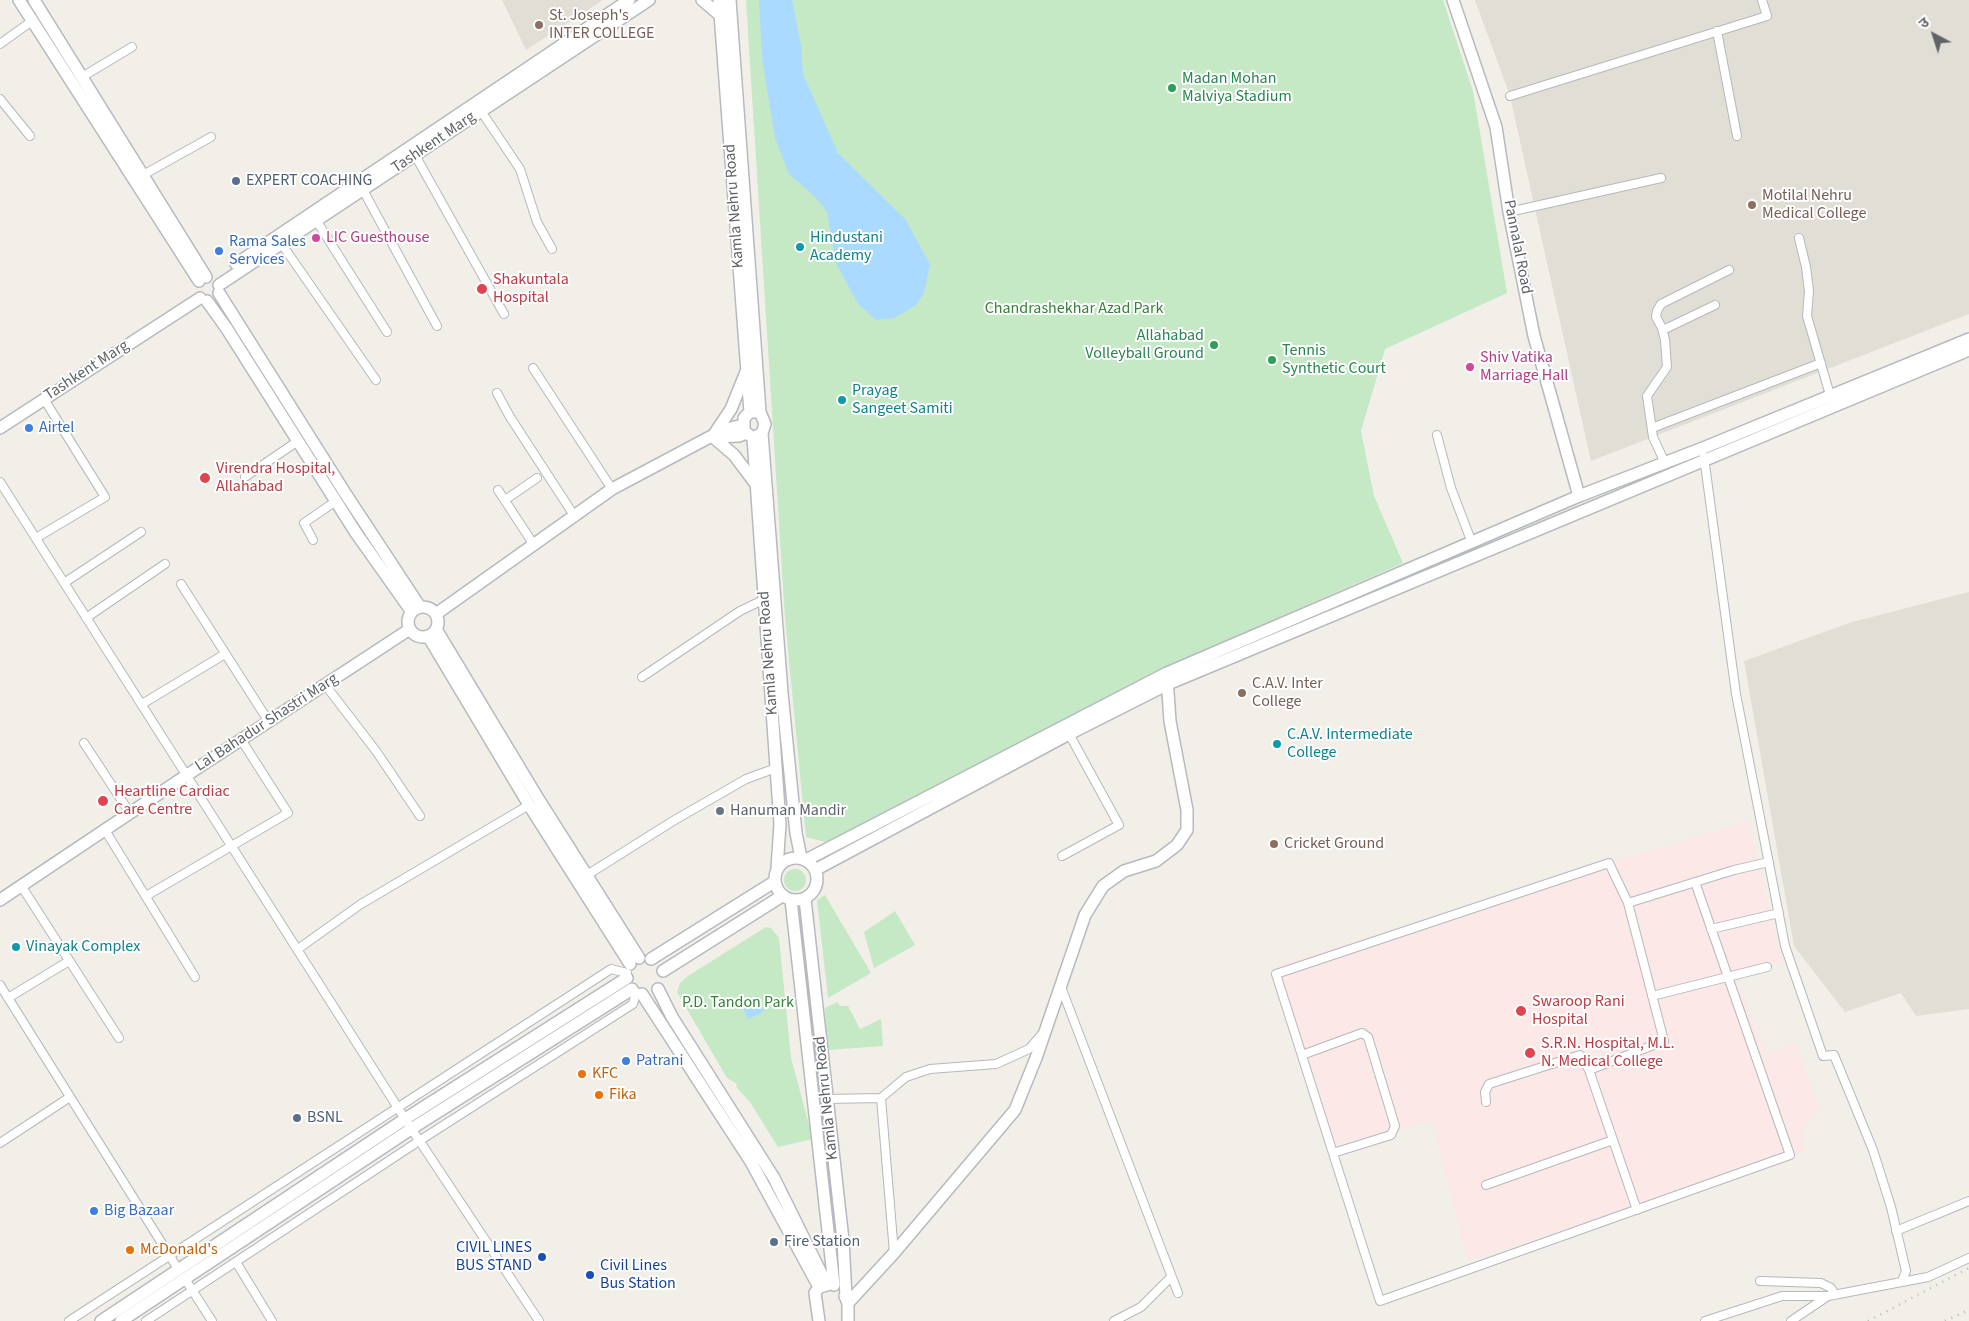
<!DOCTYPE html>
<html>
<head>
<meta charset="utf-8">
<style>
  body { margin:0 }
  #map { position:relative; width:1969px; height:1321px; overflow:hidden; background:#f1efe8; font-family:"Source Sans 3","Noto Sans Devanagari",sans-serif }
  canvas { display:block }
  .north { position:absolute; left:1909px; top:10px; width:50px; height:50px; -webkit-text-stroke:4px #fff; paint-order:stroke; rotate:320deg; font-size:14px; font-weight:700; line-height:20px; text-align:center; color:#5f6368 }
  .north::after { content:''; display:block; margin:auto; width:18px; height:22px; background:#5f6368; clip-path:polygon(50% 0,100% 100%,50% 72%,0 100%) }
</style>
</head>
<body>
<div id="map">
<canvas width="1969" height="1321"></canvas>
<div class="north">उ</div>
</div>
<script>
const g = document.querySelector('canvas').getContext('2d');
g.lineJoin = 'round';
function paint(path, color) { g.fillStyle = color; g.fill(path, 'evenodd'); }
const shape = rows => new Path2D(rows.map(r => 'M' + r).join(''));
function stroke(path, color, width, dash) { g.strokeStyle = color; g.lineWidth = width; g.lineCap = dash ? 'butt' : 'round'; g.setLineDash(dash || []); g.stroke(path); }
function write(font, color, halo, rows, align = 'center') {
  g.font = font + ' "Source Sans 3",sans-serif'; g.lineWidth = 4; g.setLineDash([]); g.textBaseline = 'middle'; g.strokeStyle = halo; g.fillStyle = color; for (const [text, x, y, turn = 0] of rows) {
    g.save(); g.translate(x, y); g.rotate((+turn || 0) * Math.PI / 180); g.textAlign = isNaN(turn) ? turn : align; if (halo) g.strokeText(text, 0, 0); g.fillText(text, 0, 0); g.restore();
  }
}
const education = shape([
  [502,0,603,0,526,50],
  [1475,0,1969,0,1969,314,1591,461,1510,96],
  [1969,592,1969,1009,1916,1016,1901,993,1845,1012,1794,946,1744,661,1852,622]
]);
const medical = shape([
  [1748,821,1782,961,1736,979,1767,1055,1795,1042,1819,1109,1803,1128,1805,1151,1468,1261,1432,1121,1336,1145,1277,965]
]);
const green = shape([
  [746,0,1443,0,1473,91,1507,293,1385,349,1361,431,1374,496,1403,563,1154,672,829,843,806,837,785,618],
  '784 880a11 11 0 1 1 22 0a11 11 0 1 1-22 0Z',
  [825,895,871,973,828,998,817,900],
  [895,911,915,945,874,968,864,932],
  [766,927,771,928,779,938,791,1058,813,1139,778,1147,750,1102,737,1088,736,1083,727,1078,677,992,680,983,688,976],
  [837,1002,840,1006,848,1006,860,1029,881,1019,883,1046,827,1050,825,1008]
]);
const water = shape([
  [759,0,792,0,801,45,803,74,838,153,905,219,930,264,924,293,916,305,894,318,876,320,858,304,836,263,827,212,816,198,789,174,775,138,762,58],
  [757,996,764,1012,748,1019,741,1003]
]);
const street = shape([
  [1717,31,1737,136],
  [0,44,32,21],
  [82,77,132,47],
  [1510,96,1767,16,1762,0],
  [0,99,30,136],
  [481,111,520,169,537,222,552,249],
  [415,155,504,314],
  [143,175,211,137],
  [363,190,437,326],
  [1509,212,1661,178],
  [316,220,387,332],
  [1799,238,1806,267,1809,291,1807,316,1830,395],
  [281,243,376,380],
  [1663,330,1715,305],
  [533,368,612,489],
  [497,393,510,417,575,517],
  [1652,428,1821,363],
  [1437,435,1451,488,1472,543],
  [1704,457,1736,694,1785,946,1823,1056,1834,1055,1873,1150,1891,1207,1906,1271,1902,1281],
  [1665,463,1653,437,1647,396,1667,367,1665,340,1662,328,1656,317,1657,311,1661,304,1729,270],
  [245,477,298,441],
  [0,482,405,1119,539,1321],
  [498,490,534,545],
  [505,500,537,478],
  [36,538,105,497,44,399],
  [313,540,304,523,336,501],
  [64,583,141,532],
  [181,584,269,722],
  [86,618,165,564],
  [642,677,740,611,765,599],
  [326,686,376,751,420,816],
  [142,704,225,654],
  [84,743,130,813],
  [105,830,195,977],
  [1062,856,1119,825,1068,732],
  [587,875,673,821,746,779,776,768],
  [22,887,119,1038],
  [146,896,288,813,242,741],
  [1628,903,1734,870,1769,862],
  [1711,929,1779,913],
  [298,949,361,904,529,805],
  [0,985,178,1269],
  [1061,987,1178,1293],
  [1652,996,1767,967],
  [8,998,69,961],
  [1302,1055,1362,1033,1368,1037,1395,1126,1391,1135,1333,1153],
  [1589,1070,1637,1210],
  [881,1098,906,1077,930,1069,996,1064,1029,1049,1042,1034],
  [827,1099,881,1098,894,1253],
  [1486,1102,1485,1092,1489,1084,1580,1055,1589,1070,1664,1041,1628,903,1609,863,1276,974,1380,1301,1790,1155,1695,882],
  [0,1143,70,1097],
  [1486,1185,1613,1140],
  [1896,1231,1969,1201],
  [236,1262,272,1321],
  [185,1279,212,1321],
  [1760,1281,1821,1283,1831,1288,1835,1295],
  [69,1321,611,969,627,973],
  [146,1321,419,1141,633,1004,636,992],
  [1114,1321,1141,1307,1171,1277],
  [1705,1321,1782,1296,1828,1296,1928,1277,1969,1258],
  [1791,1321,1828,1296]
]);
const secondary = shape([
  [19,0,199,281],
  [34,0,206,277],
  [702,0,721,16],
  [719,0,750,412],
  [730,0,760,412],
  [1453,0,1496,127,1509,212,1534,336,1579,496],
  [236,264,629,0],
  [219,285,649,0],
  [219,293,345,493,420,607],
  [207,301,227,329,356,533,412,612],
  [750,412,760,412,765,424,762,433,753,438,744,431,744,418,750,412],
  [0,428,200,298],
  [715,433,731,409,746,372],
  [762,433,782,693,796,833,801,858],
  [713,437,734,455,755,483],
  [715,437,739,436,746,433],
  [753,438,780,824,777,868],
  '408 622a15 15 0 1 1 30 0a15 15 0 1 1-30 0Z',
  [436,614,612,489,723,430,743,425],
  [436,629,539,800,639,958],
  [428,636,529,805,630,964],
  '775 879a21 21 0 1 1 42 0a21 21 0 1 1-42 0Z',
  [806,860,1167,673,1579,496,1703,448,1969,339],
  [815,870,1069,734,1168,684,1969,350],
  [805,899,843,1240,846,1297],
  [0,900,187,775,410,629],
  [791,900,834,1285],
  [651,959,774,882],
  [663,971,782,896],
  [658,989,672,1017,774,1178,827,1285],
  [642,994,751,1162,819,1287],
  [845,1296,848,1303,848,1321],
  [848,1303,894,1253,1015,1110,1036,1058,1085,915,1103,886,1124,871,1156,861,1177,845,1187,830,1187,810,1170,721,1167,678],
  [101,1321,405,1119,627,978],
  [121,1321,411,1129,632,989],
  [819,1321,815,1293,819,1287,824,1286]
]);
const rail = shape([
  [1868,1321,1969,1268],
  [1945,1321,1969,1310]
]);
const markers = [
  [539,25,5,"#8d6e63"],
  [1172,88,5,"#2e9e5b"],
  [236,181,5,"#5c6f8a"],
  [1752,205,5,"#8d6e63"],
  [316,238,5,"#d1479c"],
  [800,247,5,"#0f9aa8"],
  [219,251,5,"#3f7fe0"],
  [482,289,6,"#e0444e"],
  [1214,345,5,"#2e9e5b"],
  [1272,360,5,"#2e9e5b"],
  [1470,367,5,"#d1479c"],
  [842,400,5,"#0f9aa8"],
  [29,428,5,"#3f7fe0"],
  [205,478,6,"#e0444e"],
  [1242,693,5,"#8d6e63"],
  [1277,744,5,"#0f9aa8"],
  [103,801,6,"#e0444e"],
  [720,811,5,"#6b7280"],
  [1274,844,5,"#8d6e63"],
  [16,947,5,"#0f9aa8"],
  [1521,1011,6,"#e0444e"],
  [1530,1053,6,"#e0444e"],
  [626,1061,5,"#3f7fe0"],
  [582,1074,5,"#e8710a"],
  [599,1095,5,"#e8710a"],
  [297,1118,5,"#5c6f8a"],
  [94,1211,5,"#3f7fe0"],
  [774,1242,5,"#5c6f8a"],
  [130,1250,5,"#e8710a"],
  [542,1257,5,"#1a4fb4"],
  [590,1275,5,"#1a4fb4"]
];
const educationNames = [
  ["St. Joseph's",549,16],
  ["INTER COLLEGE",549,34],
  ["Motilal Nehru",1762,196],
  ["Medical College",1762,214],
  ["C.A.V. Inter",1252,684],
  ["College",1252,702],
  ["Cricket Ground",1284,844]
];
const leisureNames = [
  ["Madan Mohan",1182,79],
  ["Malviya Stadium",1182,97],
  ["Allahabad",1204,336,"right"],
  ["Volleyball Ground",1204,354,"right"],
  ["Tennis",1282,351],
  ["Synthetic Court",1282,369]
];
const streetNames = [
  ["Tashkent Marg",434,143,-34],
  ["Kamla Nehru Road",735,206,-94],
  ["Pannalal Road",1517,247,79],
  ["Tashkent Marg",87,371,-33],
  ["Kamla Nehru Road",769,653,-94],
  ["Lal Bahadur Shastri Marg",267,723,-33],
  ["Kamla Nehru Road",827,1098,-96]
];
const serviceNames = [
  ["EXPERT COACHING",246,181],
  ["BSNL",307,1118],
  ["Fire Station",784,1242]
];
const hotelNames = [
  ["LIC Guesthouse",326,238],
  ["Shiv Vatika",1480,358],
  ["Marriage Hall",1480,376]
];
const cultureNames = [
  ["Hindustani",810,238],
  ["Academy",810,256],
  ["Prayag",852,391],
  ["Sangeet Samiti",852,409],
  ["C.A.V. Intermediate",1287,735],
  ["College",1287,753],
  ["Vinayak Complex",26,947]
];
const shopNames = [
  ["Rama Sales",229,242],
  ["Services",229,260],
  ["Airtel",39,428],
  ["Patrani",636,1061],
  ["Big Bazaar",104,1211]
];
const healthNames = [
  ["Shakuntala",493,280],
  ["Hospital",493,298],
  ["Virendra Hospital,",216,469],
  ["Allahabad",216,487],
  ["Heartline Cardiac",114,792],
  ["Care Centre",114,810],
  ["Swaroop Rani",1532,1002],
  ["Hospital",1532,1020],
  ["S.R.N. Hospital, M.L.",1541,1044],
  ["N. Medical College",1541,1062]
];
const parkNames = [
  ["Chandrashekhar Azad Park",1074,309],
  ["P.D. Tandon Park",738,1003]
];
const worshipNames = [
  ["Hanuman Mandir",730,811]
];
const foodNames = [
  ["KFC",592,1074],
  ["Fika",609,1095],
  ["McDonald's",140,1250]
];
const transitNames = [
  ["CIVIL LINES",532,1248],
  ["BUS STAND",532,1266],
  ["Civil Lines",600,1266,"left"],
  ["Bus Station",600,1284,"left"]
];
paint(education, '#e1ded6');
paint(medical, '#fce8e6');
paint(green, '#c5e8c5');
paint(water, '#aadaff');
stroke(street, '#b5b8bc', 10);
stroke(secondary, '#b6babf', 14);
stroke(street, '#fff', 8);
stroke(secondary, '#fff', 11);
stroke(rail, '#b6b7b8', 2.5, [1, 6]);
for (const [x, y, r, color] of markers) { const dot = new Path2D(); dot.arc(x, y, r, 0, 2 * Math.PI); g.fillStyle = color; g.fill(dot); stroke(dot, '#fff', 2); }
write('16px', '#785e54', '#fff', educationNames, 'left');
write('16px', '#27864d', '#fff', leisureNames, 'left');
write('16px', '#5f6368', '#fff', streetNames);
write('16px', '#4e5e75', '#fff', serviceNames, 'left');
write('16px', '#b23c85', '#fff', hotelNames, 'left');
write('16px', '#0d838f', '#fff', cultureNames, 'left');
write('16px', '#366cbe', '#fff', shopNames, 'left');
write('16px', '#be3a42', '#fff', healthNames, 'left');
write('16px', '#348238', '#fff', parkNames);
write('16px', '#5b616d', '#fff', worshipNames, 'left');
write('16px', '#c56008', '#fff', foodNames, 'left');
write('16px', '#164399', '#fff', transitNames, 'right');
</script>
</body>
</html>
